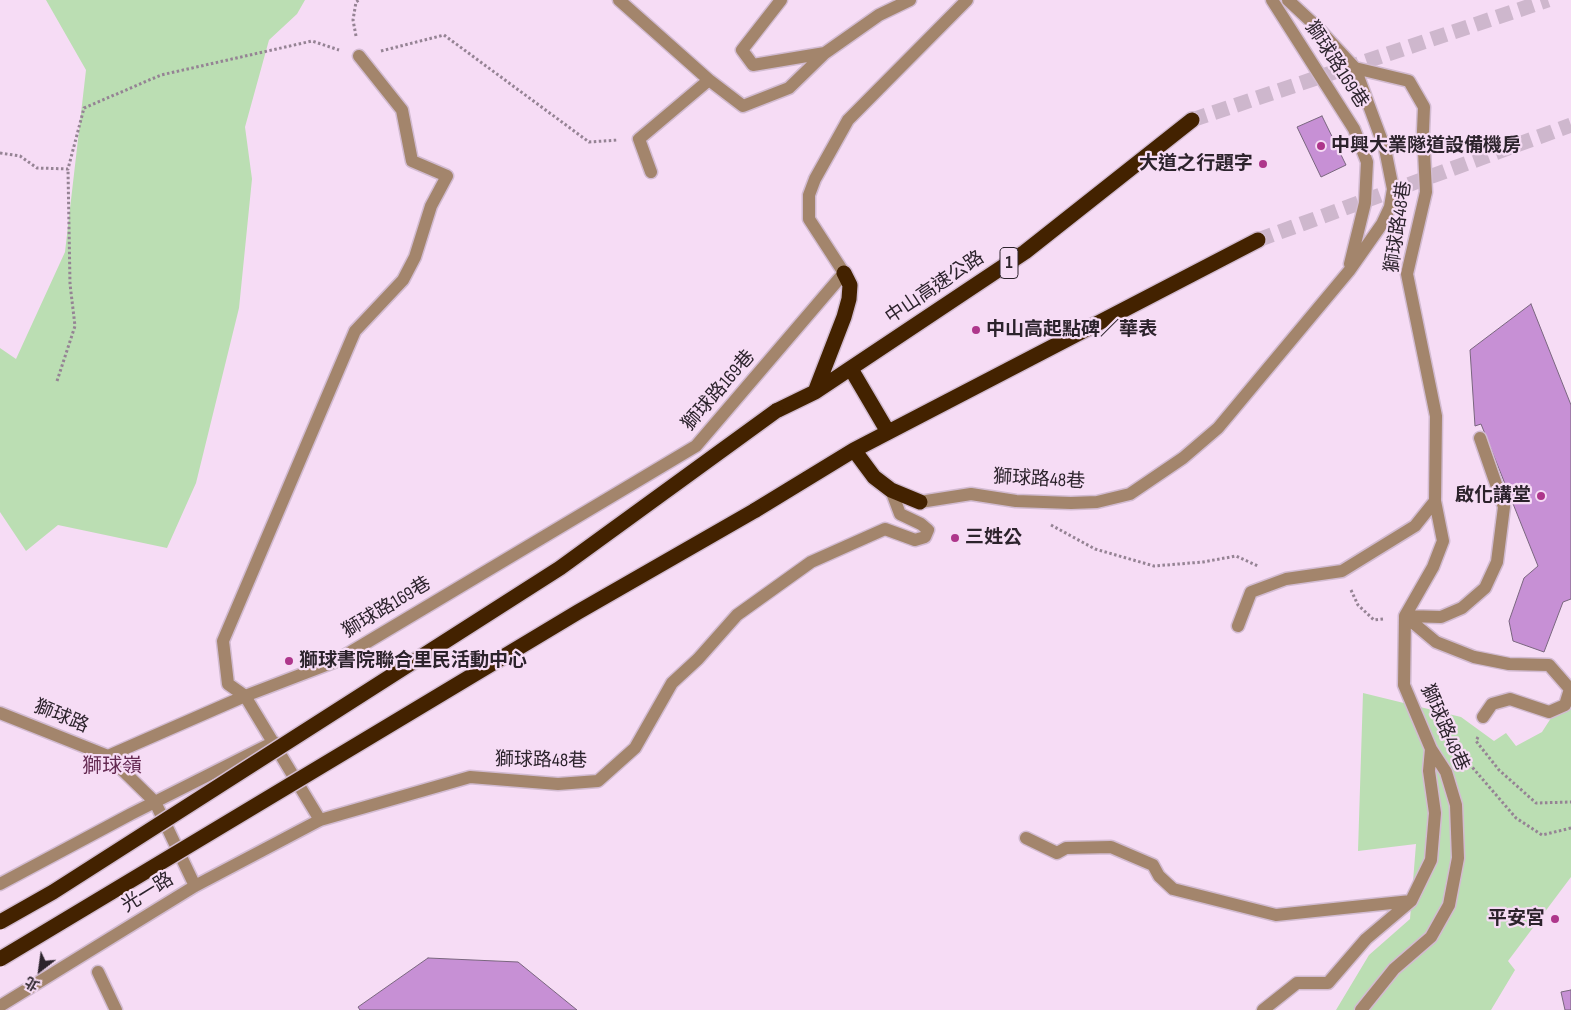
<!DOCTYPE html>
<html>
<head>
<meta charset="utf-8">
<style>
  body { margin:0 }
  #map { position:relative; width:1571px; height:1010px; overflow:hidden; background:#f6dcf5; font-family:"Sofia Sans Condensed","Noto Sans TC",sans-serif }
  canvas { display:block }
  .north { position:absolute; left:15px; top:945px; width:50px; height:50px; -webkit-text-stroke:4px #f6dcf5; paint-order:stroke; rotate:210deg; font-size:14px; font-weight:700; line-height:20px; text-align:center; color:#2c232c }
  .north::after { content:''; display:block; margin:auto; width:18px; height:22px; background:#2c232c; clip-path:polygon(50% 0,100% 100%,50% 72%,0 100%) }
</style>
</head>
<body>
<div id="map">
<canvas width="1571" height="1010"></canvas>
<div class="north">北</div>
</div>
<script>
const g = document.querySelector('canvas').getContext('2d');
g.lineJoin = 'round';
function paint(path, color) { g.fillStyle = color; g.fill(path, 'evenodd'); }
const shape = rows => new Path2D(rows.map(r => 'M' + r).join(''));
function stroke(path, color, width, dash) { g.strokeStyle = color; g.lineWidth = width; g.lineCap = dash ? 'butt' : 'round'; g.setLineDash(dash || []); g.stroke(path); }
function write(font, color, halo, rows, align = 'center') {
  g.font = font + ' "Sofia Sans Condensed","Noto Sans TC",sans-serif'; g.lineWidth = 4.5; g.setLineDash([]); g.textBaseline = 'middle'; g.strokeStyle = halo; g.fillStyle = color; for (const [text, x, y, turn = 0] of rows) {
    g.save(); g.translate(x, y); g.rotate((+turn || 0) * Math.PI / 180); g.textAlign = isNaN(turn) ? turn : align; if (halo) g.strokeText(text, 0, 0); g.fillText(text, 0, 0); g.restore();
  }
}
const green = shape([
  [46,0,305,0,297,14,269,40,245,127,252,179,239,308,196,483,167,548,58,525,26,551,0,512,0,348,16,359,65,252,86,70],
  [1571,687,1571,877,1508,961,1515,970,1491,1010,1336,1010,1369,955,1410,919,1416,844,1358,851,1363,693,1461,717,1494,741,1506,733,1516,746,1542,732]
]);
const building = shape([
  [1322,116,1346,165,1321,177,1297,127,1322,116],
  [1531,304,1571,405,1571,599,1563,602,1544,652,1513,641,1509,621,1524,578,1538,566,1481,424,1475,426,1470,350,1531,304],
  [428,958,518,962,577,1010,360,1010,358,1007,428,958],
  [1571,990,1571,1010,1565,1010,1561,992,1571,990]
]);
const highwayTunnel = shape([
  [1192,120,1548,0],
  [1258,240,1571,125]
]);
const path = shape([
  [356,36,353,20,356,2,359,0],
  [381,51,444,35,589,142,618,140],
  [0,153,20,156,37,168,68,169,84,108,161,75,312,41,339,50],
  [57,381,75,326,70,284,68,169],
  [1051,525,1095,549,1154,566,1203,562,1236,556,1258,566],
  [1351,590,1358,605,1374,620,1384,619],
  [1478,737,1476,741,1499,770,1536,803,1571,802],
  [1466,760,1516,818,1542,835,1571,828]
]);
const minor = shape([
  [619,0,709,80],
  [781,0,742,50,753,65,825,53],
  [1272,0,1354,129,1367,162,1365,203,1350,264],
  [1355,68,1409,81,1424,107,1423,131,1426,192,1407,274,1436,416,1435,501,1443,541,1433,567,1405,616,1404,685,1431,749,1446,772,1456,805,1458,858,1449,905,1431,937,1394,969,1361,1010],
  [651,172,639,139,709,80,743,106,789,88,825,53,879,15,910,0],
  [920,502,971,494,1016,501,1071,503,1097,502,1130,494,1183,458,1218,428,1349,271,1382,224,1390,207,1393,189,1385,149,1355,68,1317,27,1288,0],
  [1405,616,1436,642,1474,657,1509,664,1549,665,1570,689,1565,705,1549,712,1510,699,1492,704,1483,717],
  [1405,616,1441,617,1462,608,1485,588,1497,562,1504,507,1480,438],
  [1238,626,1251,592,1286,579,1342,571,1415,526,1435,501],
  [0,713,108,756,155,802,195,886],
  [108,756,245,696,334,662,696,446,844,273,809,219,809,195,815,179,848,120,967,0],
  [320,820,245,696,228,684,223,641,355,331,403,280,415,257,431,206,447,176,412,161,402,110,359,56],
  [1026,838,1057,853,1066,848,1111,847,1153,865,1159,876,1173,889,1276,915,1411,901],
  [0,884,131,814,274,742],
  [98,972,116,1010],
  [0,1006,195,886,320,820,470,777,558,784,598,781,635,748,672,683,698,659,737,615,811,562,885,529,915,540,925,537,928,530,921,524,900,514,891,490],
  [1263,1010,1297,983,1328,983,1366,939,1411,901,1431,860,1435,813,1429,771,1431,749]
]);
const highway = shape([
  [851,369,888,432],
  [815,392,844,317,849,299,850,285,844,273],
  [776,411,815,392,1025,252,1192,120],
  [854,450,874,477,891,490,920,502],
  [754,511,854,450,1258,240]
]);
const highwayBridge = shape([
  [0,922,53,892,560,568,776,411],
  [0,959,578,612,754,511]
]);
const markers = [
  [1321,146,5,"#ae368b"],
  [1263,164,5,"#ae368b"],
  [976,330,5,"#ae368b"],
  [1541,496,5,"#ae368b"],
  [955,538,5,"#ae368b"],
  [289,661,5,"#ae368b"],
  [1555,919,5,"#ae368b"]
];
const shields = [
  [1009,263,18]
];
const shieldNames = [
  ["1",1009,263]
];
const streetNames = [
  ["獅球路169巷",1336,65,57],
  ["獅球路48巷",1399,227,-82],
  ["中山高速公路",935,288,-34],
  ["獅球路169巷",719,391,-49],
  ["獅球路48巷",1039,480,3],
  ["獅球路169巷",387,608,-31],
  ["獅球路",61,717,22],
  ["獅球路48巷",1444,728,66],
  ["獅球路48巷",541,761,1],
  ["光一路",148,893,-32]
];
const poiNames = [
  ["中興大業隧道設備機房",1331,146],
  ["大道之行題字",1253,164,"right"],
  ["中山高起點碑／華表",986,330],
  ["啟化講堂",1531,496,"right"],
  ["三姓公",965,538],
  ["獅球書院聯合里民活動中心",299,661],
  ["平安宮",1545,919,"right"]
];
const neighbourhoodNames = [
  ["獅球嶺",112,767]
];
paint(green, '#bbdeb3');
paint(building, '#c790d5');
stroke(building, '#79667e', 1);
stroke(highwayTunnel, '#ceb7cd', 15, [15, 8]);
stroke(minor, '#d2bbd1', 15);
stroke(highway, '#d2bbd1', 18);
stroke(path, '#958394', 3, [2.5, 2.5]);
stroke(minor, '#a3856c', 12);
stroke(highway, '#432200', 15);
stroke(highwayBridge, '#d2bbd1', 18, []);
stroke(highwayBridge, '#432200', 15);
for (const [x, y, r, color] of markers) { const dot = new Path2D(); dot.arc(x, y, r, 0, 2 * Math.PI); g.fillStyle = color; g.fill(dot); stroke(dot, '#f6dcf5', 2); }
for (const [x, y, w] of shields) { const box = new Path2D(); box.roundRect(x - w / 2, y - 15.5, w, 31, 4); g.fillStyle = '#f6dcf5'; g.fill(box); stroke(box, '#2c232c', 1); }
write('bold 18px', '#2c232c', null, shieldNames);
write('19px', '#2c232c', '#f6dcf5', streetNames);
write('bold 19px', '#2c232c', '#f6dcf5', poiNames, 'left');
write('20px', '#652a52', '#f6dcf5', neighbourhoodNames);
</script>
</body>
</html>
